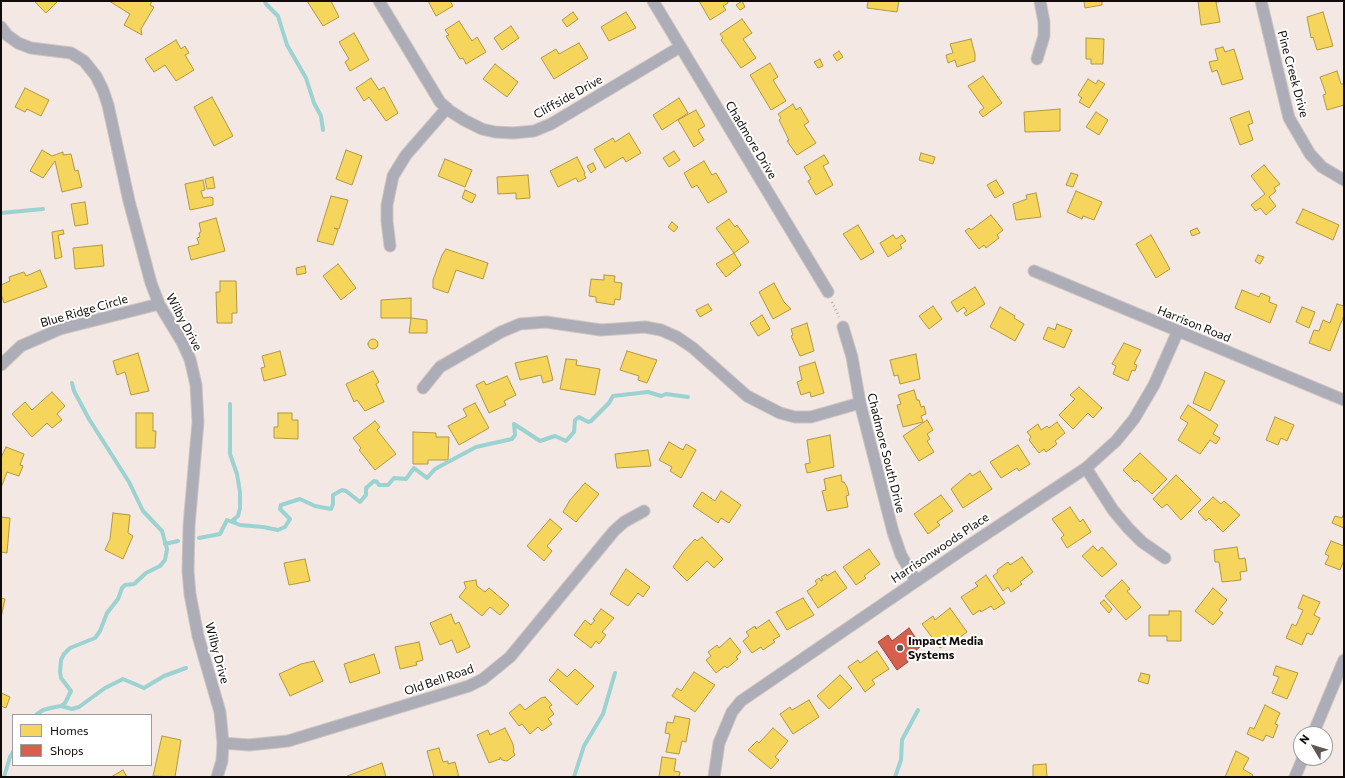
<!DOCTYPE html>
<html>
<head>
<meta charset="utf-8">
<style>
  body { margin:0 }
  #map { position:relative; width:1345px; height:778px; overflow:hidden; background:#f3e8e3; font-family:Commissioner,sans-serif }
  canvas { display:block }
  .frame { position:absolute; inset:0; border:2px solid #100b08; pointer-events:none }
  .legend { position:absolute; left:12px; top:714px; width:140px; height:52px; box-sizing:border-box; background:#fff; border:1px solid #9f9d9c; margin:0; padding:5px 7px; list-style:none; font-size:12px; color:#100b08 }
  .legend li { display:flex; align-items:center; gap:8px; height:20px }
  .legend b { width:20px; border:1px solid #9f9d9c }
  .north { position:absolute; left:1293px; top:726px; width:40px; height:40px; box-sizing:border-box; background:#fff; border:1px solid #9f9d9c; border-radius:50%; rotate:308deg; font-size:11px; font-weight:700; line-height:16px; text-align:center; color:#100b08 }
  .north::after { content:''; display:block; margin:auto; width:14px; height:18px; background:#5f5855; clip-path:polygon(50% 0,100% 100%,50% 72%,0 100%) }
</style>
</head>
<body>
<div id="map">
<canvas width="1345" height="778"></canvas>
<div class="frame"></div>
<ul class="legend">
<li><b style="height:11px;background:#f6d55c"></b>Homes</li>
<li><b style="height:11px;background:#d6604d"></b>Shops</li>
</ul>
<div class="north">N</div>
</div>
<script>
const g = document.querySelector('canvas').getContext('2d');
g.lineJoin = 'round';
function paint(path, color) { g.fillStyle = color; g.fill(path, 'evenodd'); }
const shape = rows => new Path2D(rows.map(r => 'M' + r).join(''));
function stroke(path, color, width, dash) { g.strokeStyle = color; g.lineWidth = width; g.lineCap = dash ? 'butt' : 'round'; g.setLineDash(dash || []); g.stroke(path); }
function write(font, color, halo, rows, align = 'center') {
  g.font = font + ' Commissioner,sans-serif'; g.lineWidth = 4; g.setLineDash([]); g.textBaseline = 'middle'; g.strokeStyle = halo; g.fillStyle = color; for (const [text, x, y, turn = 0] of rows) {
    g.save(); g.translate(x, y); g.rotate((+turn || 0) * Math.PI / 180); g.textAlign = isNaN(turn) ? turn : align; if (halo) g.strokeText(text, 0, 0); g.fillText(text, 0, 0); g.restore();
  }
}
const homes = shape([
  [37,1,56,1,57,2,46,13,35,2,37,1],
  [109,1,152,1,150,5,154,7,141,29,142,35,124,25,130,14,109,1],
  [307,1,331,1,339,17,323,26,307,1],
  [428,1,450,1,453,6,436,16,428,1],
  [699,1,727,1,728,3,723,6,726,10,710,20,699,1],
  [742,1,745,7,740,10,736,5,742,1],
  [868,1,899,1,897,12,867,8,868,1],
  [1084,1,1102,1,1102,5,1085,8,1084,1],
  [1198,1,1224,1,1216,2,1220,22,1201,25,1198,1],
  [573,12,578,19,567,27,562,20,573,12],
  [626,12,636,28,609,41,601,27,626,12],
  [1323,12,1333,46,1317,50,1313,37,1311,38,1307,17,1323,12],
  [742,19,752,33,743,39,756,58,741,68,721,40,723,38,720,34,742,19],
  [459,21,472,41,477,37,486,52,466,64,463,58,460,59,446,36,449,35,445,30,459,21],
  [511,26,519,38,502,50,494,38,511,26],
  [354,33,369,60,350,71,345,62,349,59,339,42,354,33],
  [1086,38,1104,39,1103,64,1091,64,1091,59,1086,59,1086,38],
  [971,39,975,54,975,61,957,67,955,60,948,63,946,55,953,53,950,44,971,39],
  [176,40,181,49,185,46,189,53,185,55,194,70,176,81,165,65,154,72,145,59,176,40],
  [579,43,588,58,554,79,541,58,556,49,559,54,579,43],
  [1223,47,1225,52,1234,49,1243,79,1222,85,1217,70,1212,72,1209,62,1218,60,1215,49,1223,47],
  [839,51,843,57,837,61,833,55,839,51],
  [820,59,823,66,818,68,814,62,820,59],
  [770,63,778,77,773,80,786,101,771,110,750,75,770,63],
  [495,64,518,82,507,97,483,79,495,64],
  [1337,71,1341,84,1344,84,1344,105,1327,110,1323,95,1326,94,1320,77,1337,71],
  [983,76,1002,103,983,117,979,112,984,108,968,86,983,76],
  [371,78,379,90,384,87,398,113,386,121,369,97,364,101,356,88,371,78],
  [1088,79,1096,84,1098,80,1105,84,1089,108,1079,102,1082,98,1078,95,1088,79],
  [25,88,49,100,41,116,27,109,25,112,15,107,25,88],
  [212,97,233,136,214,146,194,107,212,97],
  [679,98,688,113,662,130,653,115,679,98],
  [793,104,796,110,800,107,809,122,804,125,816,143,797,155,787,141,789,140,779,120,781,118,778,114,793,104],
  [1060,109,1060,131,1025,132,1024,112,1060,109],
  [696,110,705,126,698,130,704,140,694,147,678,120,696,110],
  [1249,111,1253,123,1248,125,1253,140,1240,145,1230,118,1249,111],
  [1096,112,1108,120,1099,135,1086,127,1096,112],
  [629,133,641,153,626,162,623,157,605,168,594,149,613,138,615,142,629,133],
  [42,150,52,156,63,152,63,155,71,154,75,171,78,170,82,187,62,192,55,161,43,178,30,171,42,150],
  [346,150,362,156,352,185,336,179,346,150],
  [674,151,680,160,669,167,663,158,674,151],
  [921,153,935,157,933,164,919,160,921,153],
  [824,155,829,163,823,166,833,185,816,195,808,181,811,179,804,167,824,155],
  [577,157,585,173,584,174,586,178,578,182,576,178,558,187,550,171,577,157],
  [445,159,472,170,465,187,438,176,445,159],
  [704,161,712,175,716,173,727,192,708,203,697,185,692,188,684,173,704,161],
  [593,163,596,169,591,173,587,166,593,163],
  [1264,165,1280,184,1274,188,1276,191,1269,197,1276,206,1266,215,1260,208,1256,211,1251,205,1265,194,1251,176,1264,165],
  [1071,173,1078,175,1073,187,1066,185,1071,173],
  [528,175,530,198,516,199,516,193,498,194,497,177,528,175],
  [213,177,215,188,207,189,205,179,213,177],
  [203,180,205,190,201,191,203,198,210,197,213,198,213,205,190,210,185,184,203,180],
  [996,180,1004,193,995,198,987,185,996,180],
  [465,190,476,195,472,203,462,198,465,190],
  [1076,191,1102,202,1094,220,1083,216,1082,219,1067,212,1076,191],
  [1036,193,1041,217,1016,220,1013,204,1027,199,1026,195,1036,193],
  [331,196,348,200,339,229,334,228,338,230,333,245,317,241,331,196],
  [85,202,88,224,75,226,71,204,85,202],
  [1303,209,1339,225,1333,240,1296,223,1303,209],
  [991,215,1003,230,997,235,999,238,986,248,984,245,979,249,965,231,969,228,971,230,991,215],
  [216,218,225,251,191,260,188,247,199,244,197,238,200,237,199,233,201,232,199,223,216,218],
  [729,219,735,227,737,225,749,242,734,253,716,228,729,219],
  [672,222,678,227,674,232,668,227,672,222],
  [858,225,874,252,861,260,843,234,858,225],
  [1197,228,1200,233,1192,236,1190,231,1197,228],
  [63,230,64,234,58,235,62,257,55,259,52,232,63,230],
  [893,235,896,239,902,235,906,241,900,245,902,248,888,257,880,243,893,235],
  [1151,235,1170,269,1156,278,1136,244,1151,235],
  [102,245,104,266,75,269,73,248,102,245],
  [446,249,488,263,483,279,456,270,448,293,433,288,433,280,442,255,446,249],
  [734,253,741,265,726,277,716,264,734,253],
  [1258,255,1264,257,1260,264,1255,261,1258,255],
  [338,264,356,288,341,300,323,276,338,264],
  [305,266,306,273,297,275,296,268,305,266],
  [40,270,47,287,4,303,1,294,1,285,10,281,9,277,24,272,26,276,40,270],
  [604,275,615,276,614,282,622,283,620,300,615,299,614,305,596,302,596,297,589,296,591,279,604,280,604,275],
  [220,281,236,281,237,313,232,313,232,323,217,323,216,292,220,292,220,281],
  [774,283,784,302,791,309,773,319,759,292,774,283],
  [975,287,985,304,966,316,964,313,967,311,964,307,957,312,951,302,975,287],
  [1242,290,1259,297,1261,293,1270,297,1269,302,1277,305,1270,323,1235,308,1242,290],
  [411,298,411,318,381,318,381,300,411,298],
  [708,304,712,310,700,317,696,310,708,304],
  [1337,304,1344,306,1344,315,1330,351,1309,343,1314,330,1319,331,1323,320,1330,323,1337,304],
  [933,306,942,319,929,329,919,316,933,306],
  [1000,307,1015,316,1014,318,1024,324,1015,341,990,327,1000,307],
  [1302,307,1315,312,1309,328,1296,322,1302,307],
  [762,315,770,329,758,336,750,323,762,315],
  [411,318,427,320,427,333,409,333,411,318],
  [807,323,814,351,800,356,791,336,793,335,791,329,807,323],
  [1057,324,1072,330,1064,348,1043,339,1048,327,1055,330,1057,324],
  '368 344a5 5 0 1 1 10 0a5 5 0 1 1-10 0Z',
  [1124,343,1141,350,1134,364,1137,365,1135,371,1132,370,1128,381,1113,374,1116,366,1112,364,1124,343],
  [280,351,286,375,264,381,261,368,265,367,262,356,280,351],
  [627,351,657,360,647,383,638,380,639,376,620,370,627,351],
  [138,353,149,391,131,395,125,372,117,375,113,361,138,353],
  [916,354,920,379,900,384,898,375,894,376,890,360,916,354],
  [547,356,553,380,543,383,541,375,520,380,515,363,547,356],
  [566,359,577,360,576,365,600,369,595,395,560,389,566,359],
  [815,362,824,393,811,397,810,392,801,395,797,382,802,380,799,367,815,362],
  [373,371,379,382,376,384,384,402,365,411,357,400,354,402,346,384,373,371],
  [1205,372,1225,381,1210,411,1193,403,1205,372],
  [507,376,516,395,504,401,506,405,489,413,476,385,484,381,486,385,507,376],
  [1079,387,1102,408,1093,418,1088,413,1073,429,1059,415,1075,399,1070,395,1079,387],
  [914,390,917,400,919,400,921,407,924,406,926,414,921,416,923,422,903,427,897,405,901,404,898,395,914,390],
  [52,392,65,406,57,414,62,420,52,428,47,423,32,437,12,414,25,402,32,410,52,392],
  [475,403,489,428,459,445,448,426,467,416,463,409,475,403],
  [1188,405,1218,425,1213,434,1220,438,1216,444,1210,440,1200,454,1178,440,1188,423,1180,418,1188,405],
  [136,413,153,413,153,431,156,431,155,448,136,448,136,413],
  [278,413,292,413,292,420,298,420,298,439,274,438,274,427,278,427,278,413],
  [1275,417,1294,425,1287,441,1281,438,1278,445,1266,440,1275,417],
  [927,420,933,430,927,434,930,439,927,441,934,452,919,461,903,436,927,420],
  [375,421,380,427,377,430,396,454,375,470,359,450,361,448,353,438,375,421],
  [1057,422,1065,433,1055,441,1057,444,1046,452,1044,449,1039,453,1029,440,1031,437,1027,432,1038,424,1041,430,1047,426,1049,428,1057,422],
  [413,432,436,433,436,437,449,437,448,460,428,460,428,464,413,464,413,432],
  [830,435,834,467,807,473,805,464,810,463,807,440,830,435],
  [669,442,683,450,686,444,696,450,681,478,670,471,672,467,659,460,669,442],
  [1018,445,1030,464,1019,471,1017,468,1001,478,990,462,1018,445],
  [6,447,24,454,20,465,23,466,19,476,7,472,1,488,1,458,6,447],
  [648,450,651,466,617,468,615,454,648,450],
  [1140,453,1167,479,1152,494,1137,480,1135,482,1123,470,1140,453],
  [980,471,992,489,963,508,951,489,970,473,972,476,980,471],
  [841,475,842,482,844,482,847,487,849,495,846,496,848,507,827,511,822,491,826,490,824,479,841,475],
  [1176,475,1201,500,1181,520,1167,504,1162,508,1153,499,1176,475],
  [585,483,599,494,576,522,563,512,570,500,585,483],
  [721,491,741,505,729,523,721,518,718,523,693,506,702,492,715,501,721,491],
  [941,495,953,511,937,522,940,525,928,534,914,514,941,495],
  [1213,497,1221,504,1224,501,1240,515,1223,532,1209,518,1206,521,1198,512,1213,497],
  [1070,507,1080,522,1083,519,1091,532,1067,548,1061,538,1064,535,1052,519,1070,507],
  [113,513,130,515,128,533,133,536,123,559,105,550,110,539,113,513],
  [1344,513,1344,528,1332,523,1335,516,1342,518,1344,513],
  [1,517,10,518,7,553,1,552,1,517],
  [550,519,562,529,547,546,552,551,544,561,527,546,550,519],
  [702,537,723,559,714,568,707,561,687,581,673,567,684,551,695,539,697,541,702,537],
  [1331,541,1344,546,1344,560,1340,570,1325,564,1329,556,1325,554,1331,541],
  [1093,546,1098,551,1102,547,1117,564,1102,577,1082,556,1093,546],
  [1237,547,1239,559,1245,558,1247,571,1240,572,1241,580,1222,582,1219,562,1215,562,1214,550,1237,547],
  [869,549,880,564,864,576,866,578,856,585,843,567,869,549],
  [1022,557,1033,572,1020,582,1022,584,1011,592,1008,587,1003,591,993,576,998,572,997,570,1008,562,1010,565,1022,557],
  [305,559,310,581,289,585,284,563,305,559],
  [626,569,650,587,643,597,638,593,628,606,610,594,626,569],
  [835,571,847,588,818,608,807,591,817,584,815,581,819,578,821,581,823,580,821,577,826,574,827,576,835,571],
  [986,575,1005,603,994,610,991,606,981,612,980,610,973,615,961,597,978,586,975,583,986,575],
  [476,580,477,586,485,592,489,588,509,605,500,615,490,607,482,616,459,597,466,588,464,582,476,580],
  [1122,580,1130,589,1127,591,1141,607,1126,620,1105,596,1122,580],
  [1213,588,1227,600,1219,610,1223,613,1213,625,1195,611,1213,588],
  [1303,595,1320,602,1314,615,1320,618,1312,635,1307,633,1302,645,1286,638,1292,624,1296,626,1303,610,1298,608,1303,595],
  [1,598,5,599,1,618,1,598],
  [803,598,814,615,787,630,776,612,803,598],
  [1104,600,1112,609,1109,613,1100,603,1104,600],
  [950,608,967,632,952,643,950,641,940,648,922,624,933,616,935,620,950,608],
  [601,609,614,618,602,632,606,635,599,644,596,641,591,648,574,635,585,620,591,625,595,620,593,619,601,609],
  [1169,611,1181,611,1181,641,1167,641,1167,636,1149,636,1149,615,1169,615,1169,611],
  [451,614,455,624,459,622,470,647,457,653,452,640,440,645,430,623,451,614],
  [769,620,780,636,773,640,775,642,763,650,761,647,752,653,743,641,749,636,746,632,755,626,756,629,769,620],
  [730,638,741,652,736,657,738,659,727,668,725,666,716,673,706,660,711,656,708,652,717,645,719,648,730,638],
  [419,642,423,660,416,662,417,665,400,669,395,647,419,642],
  [877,651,889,669,872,680,875,684,865,692,848,667,858,660,860,663,877,651],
  [374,654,380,673,350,683,344,664,374,654],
  [314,661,323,681,290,696,279,674,301,664,314,661],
  [1276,666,1298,673,1287,699,1272,693,1279,677,1273,675,1276,666],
  [558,669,567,677,575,669,594,686,577,705,549,680,558,669],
  [694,672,715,685,695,712,672,696,677,688,681,691,694,672],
  [1141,673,1150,675,1148,684,1138,681,1141,673],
  [840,675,852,688,829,709,817,696,840,675],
  [1,693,10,697,6,708,1,706,1,693],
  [545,697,552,705,549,707,554,714,548,719,552,724,542,731,538,727,530,734,522,724,519,726,509,713,520,704,525,710,541,698,545,697],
  [809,700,819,717,793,734,780,714,790,707,792,710,809,700],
  [1265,705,1280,713,1275,724,1278,725,1273,738,1266,735,1263,741,1247,734,1250,727,1254,729,1265,705],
  [675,716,690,719,686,742,682,741,679,754,666,752,670,734,665,733,667,722,673,723,675,716],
  [505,728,513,744,514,750,513,751,515,755,507,761,502,760,500,757,500,759,489,763,477,735,488,730,490,735,505,728],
  [773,728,788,741,775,757,779,760,771,769,748,750,757,741,759,743,773,728],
  [162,736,181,740,175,777,153,776,162,736],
  [439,748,443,762,448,761,448,764,455,762,459,777,434,777,427,751,439,748],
  [1236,751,1249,758,1243,769,1253,775,1252,777,1225,777,1236,751],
  [662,757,676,759,674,771,680,772,679,777,659,777,662,757],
  [382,763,386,777,347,777,347,776,382,763],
  [1046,764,1047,777,1033,777,1033,765,1046,764],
  [123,770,127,777,111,777,123,770]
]);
const shops = shape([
  [909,628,921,646,906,659,908,662,897,670,878,642,888,635,892,641,909,628]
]);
const stream = shape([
  [265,1,266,4,278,16,287,45,306,78,314,103,321,116,323,130],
  [1,213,43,209],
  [230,404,230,454,237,474,240,492,240,508,238,516,233,520,235,522],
  [199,538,220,534,227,520,240,525,263,527,278,530,285,527,290,519,280,509,281,505,300,499,315,506,331,509,333,504,333,495,342,490,346,491,360,502,366,495,366,488,374,481,377,482,379,485,388,485,394,478,406,479,414,468,427,478,435,469,476,447,512,439,515,435,514,424,540,441,555,436,566,441,574,432,575,420,579,417,588,422,591,421,609,403,613,396,648,392,661,396,666,394,688,397],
  [165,544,178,541],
  [61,706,65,703,71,691,61,678,60,672,61,660,64,654,70,648,95,638,100,631,107,613,118,599,122,588,125,585,134,584,146,573,160,566,165,560,167,549,162,531,143,511,129,482,89,419,74,391,72,383],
  [36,715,43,710,55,707,61,706,72,709,79,707,105,688,123,679,144,688,164,676,186,668],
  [4,777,10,757,13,752],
  [574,777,584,746,603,714,615,673],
  [895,777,901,760,902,740,918,710]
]);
const path = shape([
  [832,302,839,317]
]);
const street = shape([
  [379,1,440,102,450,111,464,120,482,129,495,132,513,133,534,131,551,124,680,47],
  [653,1,828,292],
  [1261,1,1289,118,1310,154,1322,167,1344,180],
  [1,27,7,35,18,43,31,48,71,53,84,61,96,76,103,90,108,105,129,201,151,283,159,304,182,342,190,359,196,385,198,422,189,526,188,571,190,594,198,636,220,712,223,743,222,761,217,777],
  [1037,59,1044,36,1044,22,1040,1],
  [390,246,387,221,387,205,393,176,406,155,447,108],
  [1034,271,1344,400],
  [843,327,852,357,860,403,893,532,901,555,916,581],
  [1,365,21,346,60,329,159,304],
  [423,388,440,367,501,332,520,324,546,322,601,330,645,327,661,330,677,337,693,348,747,396,780,413,795,417,811,417,860,403],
  [1086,468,1113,510,1128,528,1142,542,1165,558],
  [1313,734,1344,660],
  [223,743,249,745,288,741,469,686,483,679,510,657,614,531,624,522,644,511],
  [714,777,719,743,732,712,741,701,962,550,1086,468,1116,441,1134,419,1154,385,1178,331],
  [1295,777,1303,758]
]);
const markers = [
  [900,648,4,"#5f5855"]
];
const streetNames = [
  ["Pine Creek Drive",1293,74,75],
  ["Cliffside Drive",568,97,-29],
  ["Chadmore Drive",751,140,59],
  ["Blue Ridge Circle",84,311,-16],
  ["Wilby Drive",184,322,62],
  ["Harrison Road",1194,324,22],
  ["Chadmore South Drive",886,453,76],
  ["Harrisonwoods Place",940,548,-34],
  ["Wilby Drive",217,653,75],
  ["Old Bell Road",439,680,-19]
];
const poiNames = [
  ["Impact Media",908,641],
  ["Systems",908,655]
];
paint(homes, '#f6d55c');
stroke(homes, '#b19843', 1);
paint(shops, '#d6604d');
stroke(shops, '#9b4638', 1);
stroke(stream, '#9bd2d2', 4);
stroke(street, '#cdc5c2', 13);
stroke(path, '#afaeb2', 2.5, [1, 3]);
stroke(street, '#acadb6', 11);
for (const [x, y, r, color] of markers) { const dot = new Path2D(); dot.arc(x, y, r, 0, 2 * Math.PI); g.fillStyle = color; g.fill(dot); stroke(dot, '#fff', 1.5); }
write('12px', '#100b08', '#fff', streetNames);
write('bold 12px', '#100b08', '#fff', poiNames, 'left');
</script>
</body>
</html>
